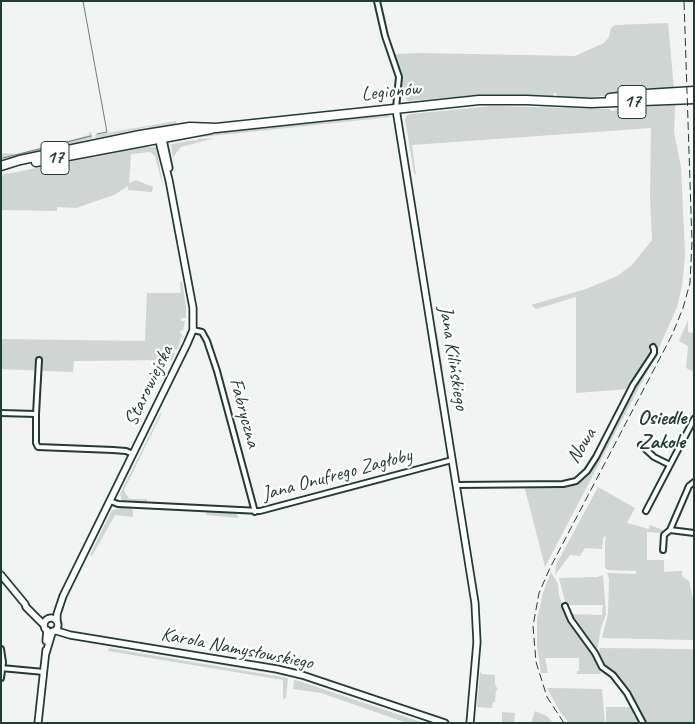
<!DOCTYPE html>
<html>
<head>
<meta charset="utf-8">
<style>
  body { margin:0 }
  #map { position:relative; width:695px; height:724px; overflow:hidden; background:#f2f3f3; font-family:Caveat,sans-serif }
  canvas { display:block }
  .frame { position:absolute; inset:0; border:2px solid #1f3d34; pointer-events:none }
</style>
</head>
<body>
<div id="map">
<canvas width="695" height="724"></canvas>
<div class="frame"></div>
</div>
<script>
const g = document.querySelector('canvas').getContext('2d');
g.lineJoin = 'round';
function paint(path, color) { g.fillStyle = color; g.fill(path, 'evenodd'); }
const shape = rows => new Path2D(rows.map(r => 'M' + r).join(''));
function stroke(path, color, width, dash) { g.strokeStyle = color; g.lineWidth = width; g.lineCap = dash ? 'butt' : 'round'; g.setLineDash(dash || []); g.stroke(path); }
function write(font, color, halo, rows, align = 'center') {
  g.font = font + ' Caveat,sans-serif'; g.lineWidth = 4.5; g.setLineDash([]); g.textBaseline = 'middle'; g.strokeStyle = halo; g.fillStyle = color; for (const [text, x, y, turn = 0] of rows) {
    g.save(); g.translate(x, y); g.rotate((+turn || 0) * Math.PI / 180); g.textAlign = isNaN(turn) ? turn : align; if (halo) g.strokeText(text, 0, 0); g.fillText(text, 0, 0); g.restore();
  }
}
const green = shape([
  [668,23,674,89,582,98,557,97,556,93,554,93,553,97,481,95,408,101,400,92,400,79,394,54,419,53,575,56,604,43,609,37,611,28,615,25],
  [675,105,674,132,681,167,685,255,682,286,677,307,655,357,545,567,524,485,561,485,577,482,590,468,632,391,628,389,576,393,576,297,536,309,531,305,586,289,617,276,632,265,652,240,650,197,651,128,412,145,416,175,414,173,405,119,407,115,410,114,493,106,610,109,611,111,615,111,617,108],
  [386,114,391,117,202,137,208,134,262,127],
  [176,121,176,125,149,129,148,127,96,138,95,135],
  [90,130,93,138,81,141,81,143,1,161,1,153,18,154,89,135],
  [215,138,181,147,173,157,175,172,171,146,172,144,195,140,197,141,198,139],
  [146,147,155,147,157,150,163,187,155,156,150,152,131,154,129,183,136,180,153,187,152,192,128,190,128,186,114,195,76,208,57,207,57,211,1,210,1,175],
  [180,282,182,282,186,307,186,318,181,318,181,321,185,321,183,331,181,330,180,333,182,334,179,346,177,350,174,349,173,353,175,353,172,360,74,361,73,372,1,369,1,339,145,341,147,293,181,293],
  [420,283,421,284,439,392,437,395],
  [688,320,688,332,694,333,694,372,686,368,688,346,679,341],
  [437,332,443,369,440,366,435,335],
  [162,413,124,490,129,499,147,499,147,502,122,500,120,494,160,414],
  [387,479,390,481,325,498,326,496],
  [598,487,635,508,627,523,649,529,650,525,663,530,661,533,647,532,647,560,664,560,664,572,682,571,682,576,689,581,694,603,694,640,602,638,608,614,609,579,607,573,636,574,636,571,608,570,605,568,605,544,606,535,603,538,602,549,585,548,580,556,570,555,555,575,556,565],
  [120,506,131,508,133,511,133,517,115,515,92,556,90,555,112,510,119,509],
  [208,511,236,513,239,518,205,515],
  [551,572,558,584,559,595,565,614,580,638,597,659,601,674,577,674,577,671,579,671,579,658,545,658,548,673,541,673,537,646,537,619,543,593],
  [603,575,606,614,601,628,597,652,574,623,570,614,602,615,603,605,566,605,559,578,597,577],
  [109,645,283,675,286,676,109,646],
  [109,648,288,678,286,698,283,699,283,680,108,651],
  [600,648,694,649,694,723,647,723,629,691,618,676,602,662,599,655],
  [480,672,482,674,495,675,495,684,498,690,496,690,495,702,493,702,492,708,477,707],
  [294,680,299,681,424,723,407,723,321,693,293,689],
  [547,688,602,689,605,723,569,723,560,712],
  [606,707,633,707,633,715,636,718,638,717,642,723,606,723],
  [535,711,547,716,553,723,531,723],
  [502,712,515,713,514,723,502,722]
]);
const stream = shape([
  [83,1,107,132,97,134],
  [3,158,91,136]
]);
const street = shape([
  [377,1,385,36,399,77,396,108],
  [193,330,202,332,207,341,217,371,255,512],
  [39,360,36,414,36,443,38,447,113,450,126,451,133,454],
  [1,413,36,414],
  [641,445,654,457,670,465],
  [456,485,563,484,576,481,587,471,596,457,633,385,654,353,654,349,653,347],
  [110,501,118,504,260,511,452,460],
  [646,511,694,419],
  [670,530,694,533],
  [663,550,664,535,670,530,689,486,694,482],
  [565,606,571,620,595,653,602,667,613,675,627,693,643,723],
  [1,649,3,662,1,678],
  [1,668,44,672]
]);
const secondary = shape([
  [396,109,475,603,477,642,470,723],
  [162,135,169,168],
  [1,575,25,604,26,607,44,625],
  '44 625a7 7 0 1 1 14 0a7 7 0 1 1-14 0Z',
  [57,621,57,614,63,596,187,344,193,330,193,308,169,180,160,145,160,135],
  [46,641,47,630],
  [46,653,52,633,53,631,57,631,70,635,277,669,302,675,445,723],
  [38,723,46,650]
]);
const highway = shape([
  [610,98,646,94,694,91],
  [36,162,211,129],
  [1,166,20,160,140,135,190,127,216,128,479,100,526,100,591,103,694,99]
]);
const rail = shape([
  [564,723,547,697,536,662,533,626,539,593,550,568,672,335,683,308,690,283,692,242,684,1]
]);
const shields = [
  [632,102,28],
  [55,158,28]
];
const shieldNames = [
  ["17",632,102],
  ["17",55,158]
];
const streetNames = [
  ["Legionów",391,92,-6],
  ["Jana Kilińskiego",453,358,81],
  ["Starowiejska",149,386,-64],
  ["Fabryczna",244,413,75],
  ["Nowa",582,446,-58],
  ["Jana Onufrego Zagłoby",337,475,-15],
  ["Karola Namysłowskiego",237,649,11]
];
const neighbourhoodNames = [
  ["Osiedle",662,418],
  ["Zakole",662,442]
];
paint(green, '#ced5d3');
stroke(stream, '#6d807b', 1);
stroke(street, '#1f3d34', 8);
stroke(secondary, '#1f3d34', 9);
stroke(highway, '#1f3d34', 11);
stroke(street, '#fff', 4);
stroke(secondary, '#fff', 5.5);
stroke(highway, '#fff', 8);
stroke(rail, '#1f3d34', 1, [8, 4]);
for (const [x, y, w] of shields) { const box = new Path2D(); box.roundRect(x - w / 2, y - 16.5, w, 33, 4); g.fillStyle = '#fff'; g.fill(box); stroke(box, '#1f3d34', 1); }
write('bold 19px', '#1f3d34', null, shieldNames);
write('20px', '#1f3d34', '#fff', streetNames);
write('bold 21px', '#1f3d34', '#fff', neighbourhoodNames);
</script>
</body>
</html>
